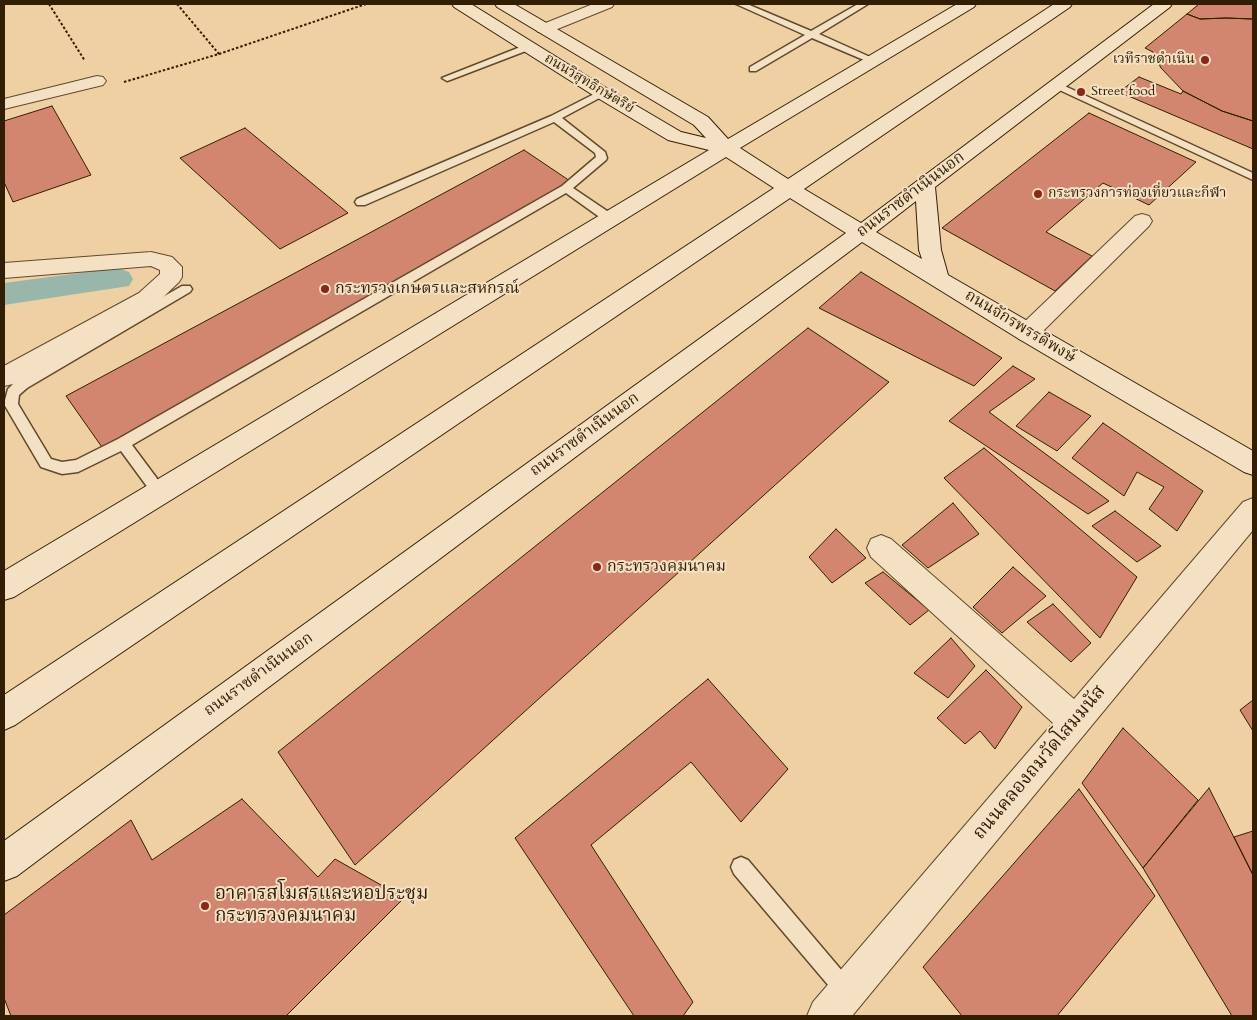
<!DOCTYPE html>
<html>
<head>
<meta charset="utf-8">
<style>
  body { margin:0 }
  #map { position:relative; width:1257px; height:1020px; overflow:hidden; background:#eed0a3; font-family:Cardo,serif }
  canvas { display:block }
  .frame { position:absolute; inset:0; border:5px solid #321e02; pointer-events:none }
</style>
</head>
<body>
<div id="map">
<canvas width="1257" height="1020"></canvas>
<div class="frame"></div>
</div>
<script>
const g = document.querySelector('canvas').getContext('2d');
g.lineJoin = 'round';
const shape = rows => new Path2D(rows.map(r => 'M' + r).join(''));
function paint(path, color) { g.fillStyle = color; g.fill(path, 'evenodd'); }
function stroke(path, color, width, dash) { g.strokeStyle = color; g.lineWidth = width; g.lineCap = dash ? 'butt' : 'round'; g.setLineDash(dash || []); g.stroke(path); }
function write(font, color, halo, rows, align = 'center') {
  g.font = font + ' Cardo,"Noto Serif Thai",serif'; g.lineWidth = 4; g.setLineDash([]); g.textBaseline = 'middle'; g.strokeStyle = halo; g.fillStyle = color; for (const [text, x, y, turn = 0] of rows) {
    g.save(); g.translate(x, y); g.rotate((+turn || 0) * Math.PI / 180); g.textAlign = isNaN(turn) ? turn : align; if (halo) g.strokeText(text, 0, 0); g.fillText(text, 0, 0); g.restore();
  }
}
const canal = shape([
  [118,268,129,272,133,279,129,286,4,305,4,283,118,268]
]);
const building = shape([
  [1199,4,1253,4,1253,19,1226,18,1200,19,1187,14,1199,4],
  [1187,14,1200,19,1226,18,1253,19,1253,121,1222,111,1183,91,1161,68,1153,52,1145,48,1187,14],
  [1139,77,1181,94,1183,91,1222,111,1253,121,1253,149,1119,92,1139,77],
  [52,106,91,175,13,202,4,182,4,121,52,106],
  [1089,113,1196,162,1149,205,1103,183,1046,232,1092,256,1055,291,942,228,1089,113],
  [245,128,348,213,280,249,180,158,245,128],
  [524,150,570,181,104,450,66,396,524,150],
  [861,272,1002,358,974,386,819,308,861,272],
  [808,328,889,382,355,865,278,752,808,328],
  [1013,366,1035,379,989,412,1109,501,1088,514,949,421,1013,366],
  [1049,392,1091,416,1057,451,1016,426,1049,392],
  [1103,423,1203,491,1177,531,1149,509,1164,487,1137,472,1124,496,1072,458,1103,423],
  [984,448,1137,577,1100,638,944,478,984,448],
  [953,503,979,534,928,568,902,545,953,503],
  [1115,511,1161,546,1137,562,1092,526,1115,511],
  [836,529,866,558,832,583,809,557,836,529],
  [1013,567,1046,596,1002,633,973,607,1013,567],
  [883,572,929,610,910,625,865,583,883,572],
  [1053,604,1091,643,1071,662,1027,622,1053,604],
  [951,638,975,666,948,698,914,673,951,638],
  [986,670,1022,707,995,749,980,731,965,744,937,718,986,670],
  [708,679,788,769,741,822,691,762,591,845,693,1002,683,1016,634,1016,515,838,708,679],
  [1253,700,1253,731,1240,710,1253,700],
  [1123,728,1198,800,1143,868,1082,783,1123,728],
  [1209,788,1253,875,1253,1016,1232,1016,1143,868,1209,788],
  [1079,789,1155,896,1057,1016,962,1016,923,967,1079,789],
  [242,799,318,877,335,859,404,898,286,1016,11,1016,4,998,4,915,131,820,152,860,242,799],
  [1253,831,1253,875,1234,837,1253,831]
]);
const path = shape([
  [49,4,85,61],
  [177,4,219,54],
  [124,82,219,54,366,4]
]);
const lane = shape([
  [736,4,747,4,811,31,858,4,868,4,819,34,879,61,877,63,871,63,812,38,756,71,750,71,750,67,805,35,736,4],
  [528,44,533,47,531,49,450,80,447,81,442,78,528,44],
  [1056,82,1253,173,1253,180,1053,87,1051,85,1056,82],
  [602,90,605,91,605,95,562,118,605,152,607,158,606,160,573,188,613,215,615,218,613,221,605,221,566,193,132,445,164,488,166,492,164,496,159,498,154,496,121,451,78,472,62,474,41,467,4,404,8,389,17,380,182,286,190,286,192,289,190,292,27,388,19,395,18,404,51,459,62,462,76,460,118,439,562,186,596,157,595,153,554,122,365,205,357,205,355,202,357,199,551,116,602,90],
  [741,857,748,860,854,985,858,992,854,999,847,1003,840,999,734,874,731,867,734,860,741,857]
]);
const street = shape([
  [593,4,614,4,612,7,550,32,538,32,536,29,538,26,593,4],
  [97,76,103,77,106,81,103,85,4,109,4,99,97,76],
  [1142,214,1149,216,1152,221,1149,226,1035,339,1027,342,1019,339,1015,333,1019,327,1135,216,1142,214],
  [151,252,172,257,182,267,182,277,179,282,155,305,13,384,4,386,4,366,139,293,160,274,160,270,151,266,4,278,4,263,151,252],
  [1253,498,1253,530,852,1016,807,1016,813,1002,1053,723,871,557,867,548,871,539,881,535,891,539,1074,699,1243,502,1253,498]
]);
const secondary = shape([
  [452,4,471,4,608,89,681,132,706,138,694,125,497,7,495,4,514,4,708,117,728,139,957,4,976,4,974,7,740,148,788,179,1054,4,1072,4,1070,7,804,189,861,223,1154,4,1172,4,1170,7,935,187,941,250,948,275,1253,451,1253,475,1244,472,1019,339,862,242,17,876,4,881,4,841,846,233,790,198,15,725,4,730,4,695,774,188,726,157,14,597,4,600,4,571,709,150,668,140,596,97,454,7,452,4],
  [916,201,919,250,922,259,876,232,916,201]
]);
const markers = [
  [1205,60,5,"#8f2418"],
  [1081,92,5,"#8f2418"],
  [1038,194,5,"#8f2418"],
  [325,289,5,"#8f2418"],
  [597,567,5,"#8f2418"],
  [205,906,5,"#8f2418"]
];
const farPoinames = [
  ["เวทีราชดำเนิน",1195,60,"right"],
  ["Street food",1091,92],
  ["กระทรวงการท่องเที่ยวและกีฬา",1048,194]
];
const farStreetnames = [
  ["ถนนวิสุทธิกษัตริย์",589,84,31]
];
const streetNames = [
  ["ถนนราชดำเนินนอก",911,195,-37],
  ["ถนนจักรพรรดิพงษ์",1020,327,31],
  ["ถนนราชดำเนินนอก",585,435,-36],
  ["ถนนราชดำเนินนอก",259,675,-36]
];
const poiNames = [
  ["กระทรวงเกษตรและสหกรณ์",335,289],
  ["กระทรวงคมนาคม",607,567]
];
const nearStreetnames = [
  ["ถนนคลองถมวัดโสมมนัส",1040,763,-50]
];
const nearPoinames = [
  ["อาคารสโมสรและหอประชุม",215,895],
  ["กระทรวงคมนาคม",215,917]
];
paint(canal, '#99b6aa');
paint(building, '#d28670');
stroke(building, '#321e02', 1);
stroke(lane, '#614a2a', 3);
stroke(street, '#614a2a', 2);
stroke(secondary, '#321e02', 2);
stroke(path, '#321e02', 2, [2.5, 2]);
paint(lane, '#f4e0c3');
paint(street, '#f4e0c3');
paint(secondary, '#f4e0c3');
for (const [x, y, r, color] of markers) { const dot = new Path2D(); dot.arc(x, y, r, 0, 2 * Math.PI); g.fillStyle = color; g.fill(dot); stroke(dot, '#f4e0c3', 2); }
write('14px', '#321e02', '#f4e0c3', farPoinames, 'left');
write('14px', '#321e02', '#f4e0c3', farStreetnames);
write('16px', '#321e02', '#f4e0c3', streetNames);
write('16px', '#321e02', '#f4e0c3', poiNames, 'left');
write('19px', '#321e02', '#f4e0c3', nearStreetnames);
write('19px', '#321e02', '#f4e0c3', nearPoinames, 'left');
</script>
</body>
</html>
